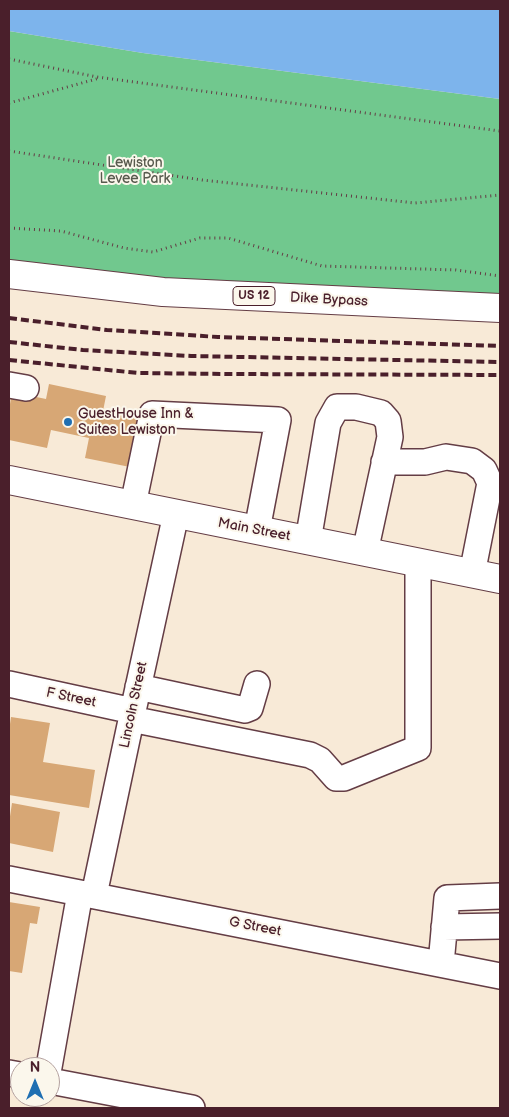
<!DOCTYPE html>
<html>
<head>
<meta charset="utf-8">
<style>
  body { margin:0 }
  #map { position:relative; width:509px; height:1117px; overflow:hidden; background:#f8ead7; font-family:"Balsamiq Sans",sans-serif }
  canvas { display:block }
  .frame { position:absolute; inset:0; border:10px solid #4a1f2b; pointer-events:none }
  .north { position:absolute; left:10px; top:1057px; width:50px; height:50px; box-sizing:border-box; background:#fbf7ec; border:1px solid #b4a19f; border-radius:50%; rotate:0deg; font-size:14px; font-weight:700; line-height:20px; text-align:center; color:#4a1f2b }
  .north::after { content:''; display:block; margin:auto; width:18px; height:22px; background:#1f6fb2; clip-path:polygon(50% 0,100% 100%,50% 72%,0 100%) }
</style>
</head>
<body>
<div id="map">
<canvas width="509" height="1117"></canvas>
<div class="frame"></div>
<div class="north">N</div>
</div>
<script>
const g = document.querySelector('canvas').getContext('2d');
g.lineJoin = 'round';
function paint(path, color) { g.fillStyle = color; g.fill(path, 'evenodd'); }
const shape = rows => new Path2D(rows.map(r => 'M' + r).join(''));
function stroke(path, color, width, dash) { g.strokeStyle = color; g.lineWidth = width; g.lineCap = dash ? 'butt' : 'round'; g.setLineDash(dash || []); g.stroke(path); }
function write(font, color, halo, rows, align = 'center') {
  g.font = font + ' "Balsamiq Sans",sans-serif'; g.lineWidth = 4; g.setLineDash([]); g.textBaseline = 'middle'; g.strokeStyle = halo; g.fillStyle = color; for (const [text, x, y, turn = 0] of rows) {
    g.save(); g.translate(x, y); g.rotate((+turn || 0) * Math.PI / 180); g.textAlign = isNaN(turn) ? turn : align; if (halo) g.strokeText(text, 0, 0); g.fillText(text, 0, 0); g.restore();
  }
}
const green = shape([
  [9,31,143,53,500,99,500,308,9,274]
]);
const water = shape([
  [9,9,500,9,500,99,143,53,9,31]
]);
const building = shape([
  [49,384,106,396,103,411,140,418,130,467,85,458,89,438,51,430,47,448,9,440,9,410,12,392,46,399],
  [11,717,50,723,43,762,95,770,89,808,9,795,9,731],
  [12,803,60,812,53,852,9,843,9,823],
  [9,902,40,907,37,924,30,923,22,973,9,971]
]);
const path = shape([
  [9,59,97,77,500,131],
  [9,103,100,78],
  [9,151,202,180,415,203,500,195],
  [9,228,61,231,124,248,153,252,200,238,228,238,322,266,456,270,500,276]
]);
const minor = shape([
  [9,385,26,388],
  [384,462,425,462,446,457,472,461,484,470,490,483,472,574],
  [133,505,152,414,278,420,257,530],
  [308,541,328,423,337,407,356,407,381,413,388,421,390,437,365,552],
  [9,684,133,711],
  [138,687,245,710,250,708,257,684],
  [131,719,310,755,320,760,336,778,344,778,418,748,418,563],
  [9,879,500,976],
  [94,895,133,711,176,514],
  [444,927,500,926],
  [441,964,447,898,500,896],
  [49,1067,80,893],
  [9,1073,20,1075],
  [50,1081,192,1108]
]);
const major = shape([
  [9,480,500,579]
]);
const highway = shape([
  [9,274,163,292,500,308]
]);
const rail = shape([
  [9,318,107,330,218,337,500,346],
  [9,342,83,350,191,356,500,362],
  [9,360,138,373,229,374,500,375]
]);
const markers = [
  [68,422,5,"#1f6fb2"]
];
const shields = [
  [254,296,42]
];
const shieldNames = [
  ["US 12",254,296]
];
const parkNames = [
  ["Lewiston",135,163],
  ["Levee Park",135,179]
];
const streetNames = [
  ["Dike Bypass",329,300,3],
  ["Main Street",254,530,11],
  ["F Street",71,698,12],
  ["Lincoln Street",134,705,-78],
  ["G Street",255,927,11]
];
const poiNames = [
  ["GuestHouse Inn &",78,414],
  ["Suites Lewiston",78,430]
];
paint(green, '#71c88e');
paint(water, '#7db4ec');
paint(building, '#d7a775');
stroke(minor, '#643d45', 28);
stroke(major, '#643d45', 30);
stroke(highway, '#643d45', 30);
stroke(path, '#643d45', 3, [1, 4]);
stroke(minor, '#fff', 25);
stroke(major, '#fff', 28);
stroke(highway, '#fff', 28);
stroke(rail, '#4a1f2b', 4, [8, 4]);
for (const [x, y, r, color] of markers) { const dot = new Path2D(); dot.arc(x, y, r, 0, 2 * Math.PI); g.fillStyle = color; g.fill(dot); stroke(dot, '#fbf7ec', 2); }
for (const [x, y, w] of shields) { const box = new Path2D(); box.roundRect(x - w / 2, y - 9.5, w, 19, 4); g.fillStyle = '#fbf7ec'; g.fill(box); stroke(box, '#4a1f2b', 1); }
write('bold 12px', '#4a1f2b', null, shieldNames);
write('14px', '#585a4e', '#fbf7ec', parkNames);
write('14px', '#4a1f2b', '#fbf7ec', streetNames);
write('14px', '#4a1f2b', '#fbf7ec', poiNames, 'left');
</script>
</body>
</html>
